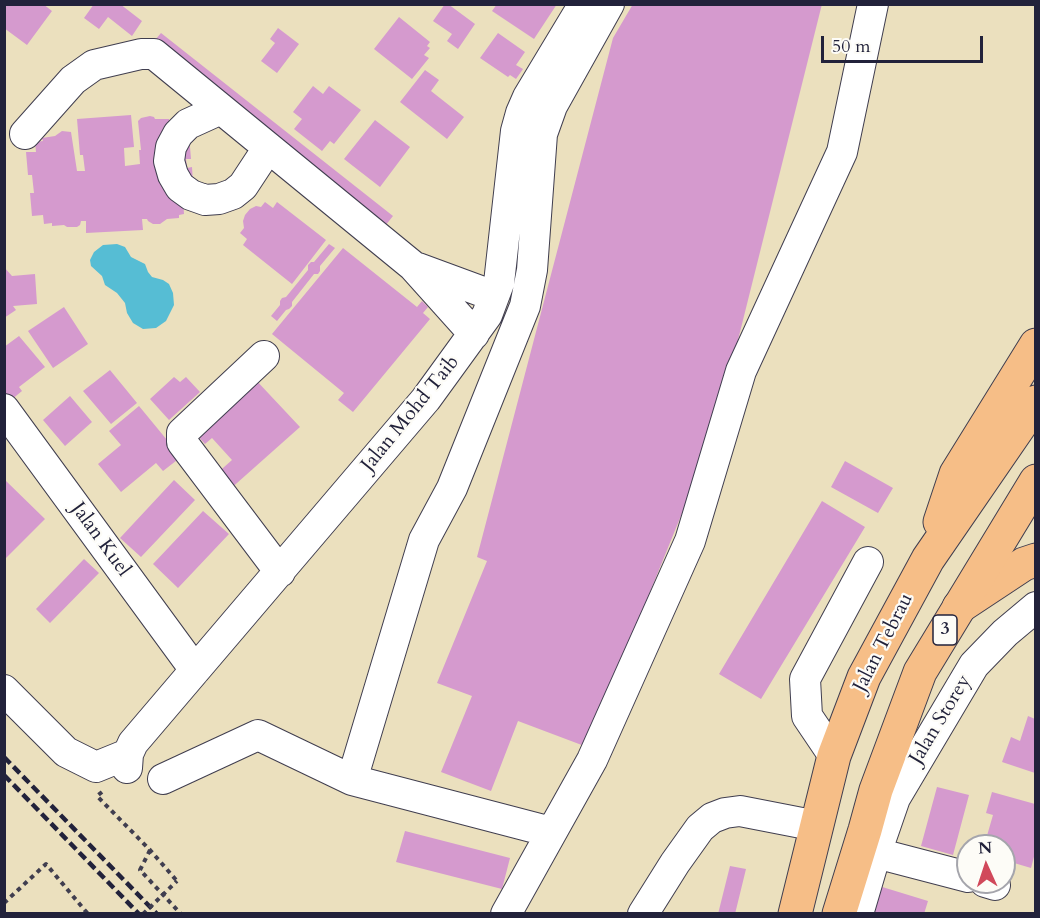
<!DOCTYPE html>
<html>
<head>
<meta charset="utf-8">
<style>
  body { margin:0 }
  #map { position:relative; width:1040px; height:918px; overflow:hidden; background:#ebe0be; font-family:Cardo,serif }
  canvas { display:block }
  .frame { position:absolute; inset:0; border:6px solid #22223b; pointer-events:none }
  .north { position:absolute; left:956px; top:834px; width:60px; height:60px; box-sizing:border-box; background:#fdfcf7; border:2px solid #a5a5ac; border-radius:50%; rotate:357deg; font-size:16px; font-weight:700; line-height:24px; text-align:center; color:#22223b }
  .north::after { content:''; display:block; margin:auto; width:21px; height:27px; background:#d1495b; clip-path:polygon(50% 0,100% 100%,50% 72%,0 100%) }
  .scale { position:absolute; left:821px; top:36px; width:162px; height:27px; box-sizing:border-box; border:3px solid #22223b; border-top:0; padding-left:8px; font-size:18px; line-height:21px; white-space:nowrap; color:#22223b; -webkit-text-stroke:4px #fdfcf7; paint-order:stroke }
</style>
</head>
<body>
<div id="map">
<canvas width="1040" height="918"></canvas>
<div class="frame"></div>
<div class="north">N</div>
<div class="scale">50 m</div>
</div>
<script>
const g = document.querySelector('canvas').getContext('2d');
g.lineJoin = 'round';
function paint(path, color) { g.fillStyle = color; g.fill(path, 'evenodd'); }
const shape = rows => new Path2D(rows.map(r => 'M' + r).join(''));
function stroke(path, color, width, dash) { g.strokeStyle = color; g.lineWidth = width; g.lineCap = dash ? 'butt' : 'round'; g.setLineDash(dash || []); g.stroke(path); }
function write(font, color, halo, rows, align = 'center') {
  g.font = font + ' Cardo,serif'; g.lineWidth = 4.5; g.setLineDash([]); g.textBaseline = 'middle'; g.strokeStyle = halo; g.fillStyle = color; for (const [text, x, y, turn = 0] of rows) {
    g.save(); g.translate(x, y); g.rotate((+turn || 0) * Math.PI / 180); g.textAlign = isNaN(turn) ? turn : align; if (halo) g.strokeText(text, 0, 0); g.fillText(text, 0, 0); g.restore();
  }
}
const water = shape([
  [117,244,125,247,131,257,145,264,148,272,152,277,163,280,169,284,173,293,174,305,166,321,156,328,143,329,133,323,127,313,125,303,117,293,105,285,102,276,91,266,90,260,94,252,103,245]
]);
const building = shape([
  [4,4,43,4,52,11,27,45,4,28],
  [94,4,120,4,142,21,132,36,108,17,99,29,84,18],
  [445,4,448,4,475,24,458,49,447,41,452,34,433,21],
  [497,4,557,4,534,39,492,11],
  [633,4,822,4,715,432,587,747,518,721,491,791,441,772,472,696,437,683,487,561,477,557,613,38],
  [399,17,430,42,427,46,430,48,424,55,429,58,412,79,374,49],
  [278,28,299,44,277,73,261,61,275,43,270,39],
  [161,33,393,216,381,231,150,46],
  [498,33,525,52,516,65,523,69,516,79,510,75,508,77,480,58],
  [425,70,439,80,431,91,464,117,447,139,400,102],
  [313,86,323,94,329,86,361,110,334,144,330,141,322,151,294,129,302,119,293,112],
  [131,115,134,147,124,148,125,166,140,164,139,150,141,150,138,121,141,118,150,116,154,117,155,119,169,119,169,122,189,135,191,159,186,159,187,168,192,167,194,199,183,199,184,214,179,215,179,218,167,219,160,224,153,224,148,221,147,219,142,219,143,230,86,233,86,221,81,221,80,225,77,227,67,227,64,225,52,226,52,223,44,224,43,215,32,216,30,193,34,193,32,175,28,175,26,152,36,152,35,142,43,141,42,138,55,136,62,131,71,132,77,171,85,171,83,155,80,155,77,119],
  [375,120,410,147,380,187,344,159],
  [265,202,273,208,277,202,326,240,292,284,243,245,247,239,240,233,244,228,243,221,245,215,250,209,256,206,261,207],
  [329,244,335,248,320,266,320,271,318,274,314,274,292,302,292,306,289,309,286,310,277,321,271,316,280,305,280,301,282,298,286,297,308,270,308,265,311,262,314,262],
  [343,248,417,307,422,301,428,307,423,313,430,319,353,412,338,400,344,393,272,334],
  [4,267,12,276,35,274,37,304,13,306,16,310,4,318],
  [64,307,88,344,53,368,28,331],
  [19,336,45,367,19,387,22,391,11,400,4,393,4,347],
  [110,370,137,403,111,424,83,391],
  [174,377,180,382,186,377,200,392,169,420,150,399],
  [254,378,300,427,228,491,214,476,232,460,212,438,205,444,194,432],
  [70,396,92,422,65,446,43,420],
  [139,406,181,457,163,471,156,463,121,492,98,464,121,445,109,431],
  [845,461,893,488,878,513,831,487],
  [4,479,45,519,4,560],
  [174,480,195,500,141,557,120,538],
  [822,501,865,527,761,699,719,674],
  [203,511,229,534,178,588,153,564],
  [84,559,99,573,50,623,36,609],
  [1028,716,1035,719,1035,773,1002,762,1011,737,1020,741],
  [937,787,969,795,953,855,921,846],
  [992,792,1035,804,1035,853,1031,868,1004,860,1004,846,984,846,993,815,986,813],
  [405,831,510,858,502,889,396,862],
  [730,866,746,869,735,914,718,914],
  [879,886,928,901,924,914,871,914]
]);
const path = shape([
  [102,792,97,796,150,850,177,881],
  [150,850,140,870,181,914],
  [4,903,46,864,88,914]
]);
const minor = shape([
  [221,109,188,124,178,134,171,147,169,161,173,175,180,187,191,195,205,200,219,199,233,194,243,186,268,148],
  [25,134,73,80,94,65,141,54,154,54,413,266,474,334],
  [418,268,494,296],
  [264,356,182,433,182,442,280,572],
  [4,409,195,670],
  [4,690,66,752,96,767,128,754],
  [834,756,807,716,805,679,868,562],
  [127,768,128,754,133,743,426,399,487,315,499,283,516,131,521,113,528,97,584,4],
  [163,779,258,735,352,780,551,832],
  [352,780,424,540,452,488,525,306,532,270,542,134,552,106,609,4],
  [876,853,968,877],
  [985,882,995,885],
  [506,914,592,760,690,541,741,371,842,152,873,4],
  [643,914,675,863,700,828,712,818,725,813,740,811,817,826],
  [858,914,876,853,895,798,974,665,1005,633,1036,607]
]);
const major = shape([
  [959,607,1024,564,1036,560]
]);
const highway = shape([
  [940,522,956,474,1036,345],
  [795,914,834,756,864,677,928,559,1036,402],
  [839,914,865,830,876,790,920,672,1036,481]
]);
const rail = shape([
  [4,757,157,914],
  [4,775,139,914]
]);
const pathBridge = shape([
  [143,914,177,881]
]);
const shields = [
  [945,630,24]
];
const shieldNames = [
  ["3",945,630]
];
const streetNames = [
  ["Jalan Mohd Taib",411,414,-51],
  ["Jalan Kuel",100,540,54],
  ["Jalan Tebrau",884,643,-63],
  ["Jalan Storey",941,720,-59]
];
paint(water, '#56bdd4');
paint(building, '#d59ace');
stroke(minor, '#403e4f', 32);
stroke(major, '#403e4f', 35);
stroke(highway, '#403e4f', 35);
stroke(path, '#403e4f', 4, [4.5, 4.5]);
stroke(minor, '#fff', 30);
stroke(major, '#f6be87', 33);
stroke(highway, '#f6be87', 33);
stroke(rail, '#22223b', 4.5, [9, 4.5]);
stroke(pathBridge, '#403e4f', 4, [4.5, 4.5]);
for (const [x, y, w] of shields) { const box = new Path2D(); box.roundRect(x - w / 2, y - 15, w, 30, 4.5); g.fillStyle = '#fdfcf7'; g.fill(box); stroke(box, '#22223b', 1.5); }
write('bold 18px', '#22223b', null, shieldNames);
write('20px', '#22223b', '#fdfcf7', streetNames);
</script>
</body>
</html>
